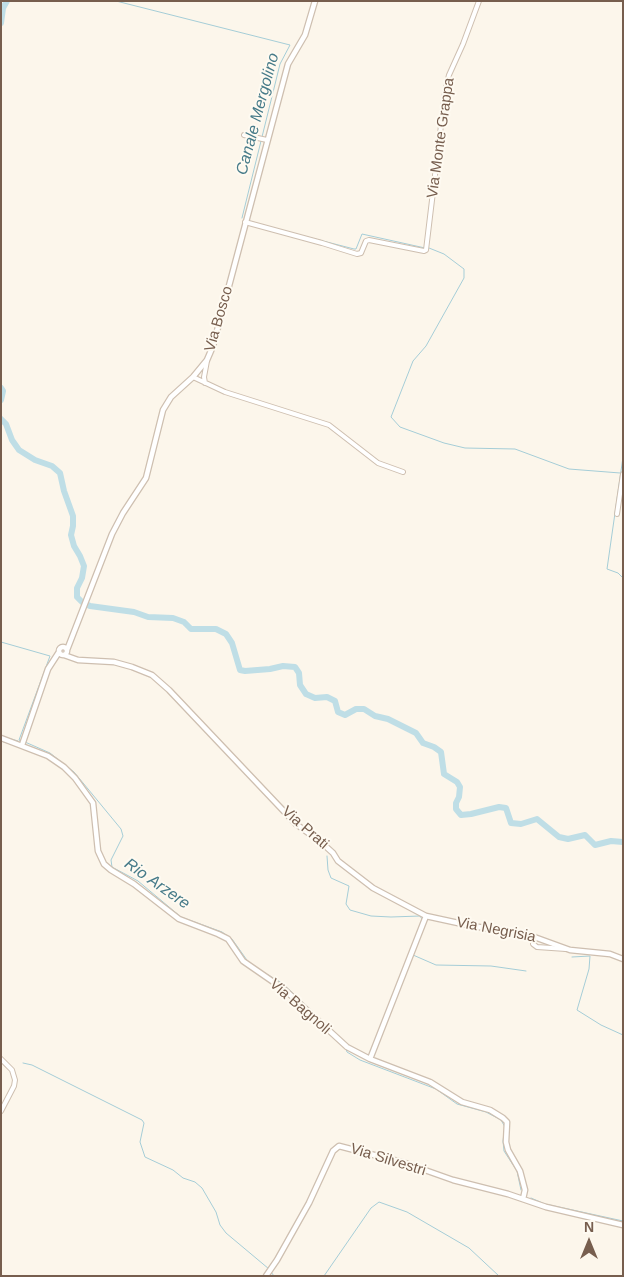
<!DOCTYPE html>
<html>
<head>
<meta charset="utf-8">
<style>
  body { margin:0 }
  #map { position:relative; width:624px; height:1277px; overflow:hidden; background:#fcf6eb; font-family:Arial,sans-serif }
  canvas { display:block }
  .frame { position:absolute; inset:0; border:2px solid #775e4e; pointer-events:none }
  .north { position:absolute; left:564px; top:1217px; width:50px; height:50px; -webkit-text-stroke:4px #fefaf1; paint-order:stroke; rotate:0deg; font-size:14px; font-weight:700; line-height:20px; text-align:center; color:#775e4e }
  .north::after { content:''; display:block; margin:auto; width:18px; height:22px; background:#775e4e; clip-path:polygon(50% 0,100% 100%,50% 72%,0 100%) }
</style>
</head>
<body>
<div id="map">
<canvas width="624" height="1277"></canvas>
<div class="frame"></div>
<div class="north">N</div>
</div>
<script>
const g = document.querySelector('canvas').getContext('2d');
g.lineJoin = 'round';
const shape = rows => new Path2D(rows.map(r => 'M' + r).join(''));
function stroke(path, color, width, dash) { g.strokeStyle = color; g.lineWidth = width; g.lineCap = dash ? 'butt' : 'round'; g.setLineDash(dash || []); g.stroke(path); }
function write(font, color, halo, rows, align = 'center') {
  g.font = font + ' Arial,sans-serif'; g.lineWidth = 4; g.setLineDash([]); g.textBaseline = 'middle'; g.strokeStyle = halo; g.fillStyle = color; for (const [text, x, y, turn = 0] of rows) {
    g.save(); g.translate(x, y); g.rotate((+turn || 0) * Math.PI / 180); g.textAlign = isNaN(turn) ? turn : align; if (halo) g.strokeText(text, 0, 0); g.fillText(text, 0, 0); g.restore();
  }
}
const stream = shape([
  [116,1,290,45,280,64,262,137],
  [242,218,261,141],
  [296,234,354,249,356,249,362,234,425,248],
  [429,248,444,254,464,269,464,278,426,346,413,361,391,417,400,427,444,443,465,448,515,449,569,469,620,473],
  [623,457,607,569,618,573,623,578],
  [1,642,50,656,19,740,21,741],
  [11,739,18,741],
  [1,741,10,744],
  [25,742,50,753,74,772,121,829,123,836,111,860,112,867,138,881,181,917,222,932,232,939,249,963],
  [327,856,328,870,331,878,349,886,346,904,350,910,371,916,391,917,420,916,422,919],
  [413,955,436,965,491,966,526,971],
  [572,957,590,956,589,969,577,1010,601,1025,623,1035],
  [263,972,282,983,346,1043],
  [346,1049,347,1052,360,1060,436,1089,457,1104,486,1112,501,1120,505,1127],
  [23,1063,32,1065,142,1120,144,1123,140,1142,145,1157,173,1170,183,1178,195,1182,202,1188,216,1212,220,1225,226,1233,269,1269],
  [504,1133,503,1141,504,1151,517,1171,521,1190],
  [531,1198,545,1204,623,1221],
  [271,1272,274,1276],
  [324,1276,371,1208,379,1202,407,1212,469,1248,499,1276]
]);
const river = shape([
  [1,23,3,8,7,1],
  [1,388,3,391,1,400],
  [1,419,6,424,12,440,19,450,35,460,52,466,60,473,64,491,73,516,73,526,71,535,74,546,80,556,84,566,82,578,77,588,77,597,82,602,90,606,134,612,148,617,173,618,184,622,191,629,216,629,226,634,232,643,240,670,245,671,270,669,283,666,295,667,299,673,300,685,306,694,315,698,327,697,335,701,338,712,345,715,356,709,364,709,375,716,388,719,416,733,423,743,434,747,441,752,444,774,457,782,460,787,459,797,456,803,456,809,461,815,471,814,499,807,506,808,511,823,521,824,537,819,559,837,568,839,585,835,595,845,611,841,623,842]
]);
const minor = shape([
  [244,135,267,140],
  [245,222,322,243,357,254,361,253,366,241,369,240,424,251,426,250,445,92,449,75,463,44,479,1],
  [193,377,225,392,329,425,378,463,403,472],
  [205,383,204,377,207,361],
  [617,514,623,474],
  [534,936,533,944,537,947,566,949],
  [1,1059,12,1070,15,1080,14,1086,1,1111]
]);
const tertiary = shape([
  '59 651a4 4 0 1 1 8 0a4 4 0 1 1-8 0Z',
  [67,650,112,534,123,513,146,478,163,410,171,397,193,377,207,360,213,346,288,64,305,35,315,1],
  [64,655,78,660,114,662,132,667,152,675,169,690,296,824,322,843,333,853,338,861,373,888,426,916,472,926,526,934,570,950,610,954,623,959],
  [1,738,48,756,64,767,75,778,93,803,98,851,104,864,111,870,134,884,179,919,218,934,228,939,243,961,285,990,347,1047,370,1059,430,1082,462,1102,490,1110,503,1118,507,1122,506,1142,508,1150,520,1171,525,1190,523,1199],
  [22,745,48,669,59,652],
  [370,1059,426,916],
  [266,1276,277,1260,309,1203,333,1151,339,1146,405,1163,453,1180,508,1194,546,1207,623,1225]
]);
const streetNames = [
  ["Via Monte Grappa",441,138,-82],
  ["Via Bosco",219,319,-74],
  ["Via Prati",305,828,41],
  ["Via Negrisia",496,930,11],
  ["Via Bagnoli",300,1007,41],
  ["Via Silvestri",388,1160,17]
];
const waterNames = [
  ["Canale Mergolino",258,114,-75],
  ["Rio Arzere",157,884,35]
];
stroke(stream, '#a5cdd7', 1);
stroke(river, '#bfdee6', 6);
stroke(minor, '#cebfb0', 6);
stroke(tertiary, '#cebfb0', 7);
stroke(minor, '#fff', 4);
stroke(tertiary, '#fff', 4.5);
write('15px', '#775e4e', '#fefaf1', streetNames);
write('italic 16px', '#477b89', '#fefaf1', waterNames);
</script>
</body>
</html>
